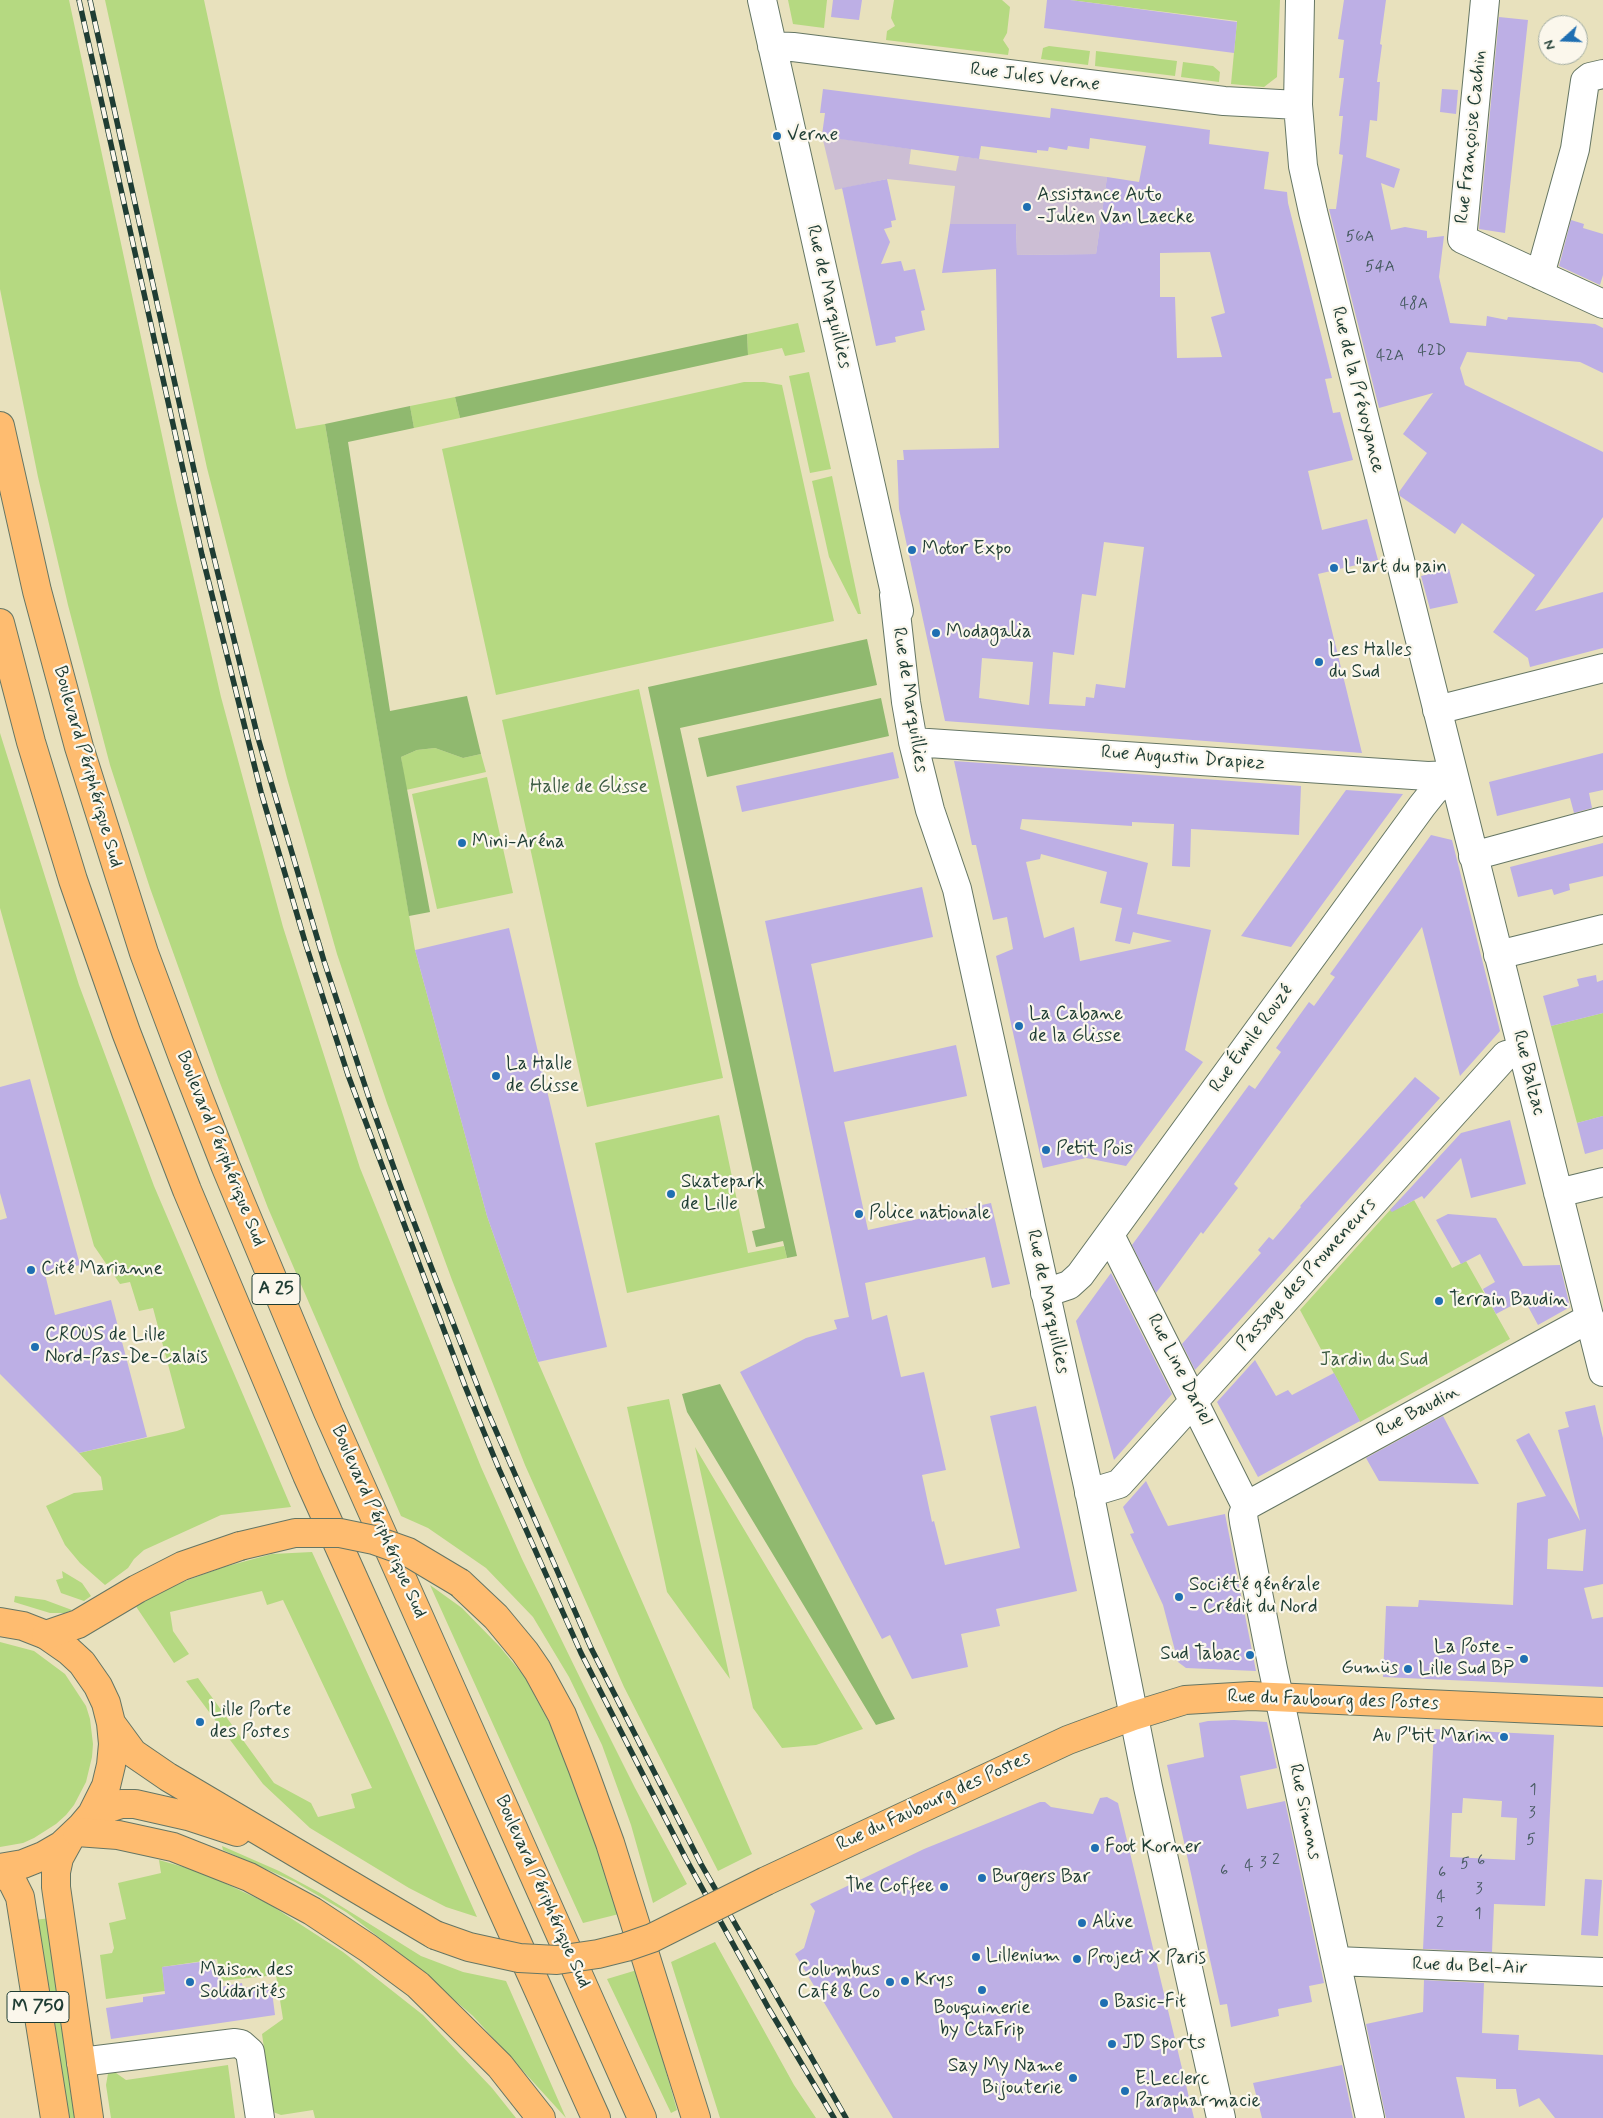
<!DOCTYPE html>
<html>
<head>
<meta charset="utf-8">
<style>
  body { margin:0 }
  #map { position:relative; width:1603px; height:2118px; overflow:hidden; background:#e8e1bd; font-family:Mynerve,sans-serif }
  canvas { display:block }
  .north { position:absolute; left:1538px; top:15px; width:50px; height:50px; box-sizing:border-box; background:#fbf7ec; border:1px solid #a3ada2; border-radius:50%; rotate:250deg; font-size:14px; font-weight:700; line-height:20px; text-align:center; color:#1f3d34 }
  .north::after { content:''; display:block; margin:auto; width:18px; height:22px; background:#1f6fb2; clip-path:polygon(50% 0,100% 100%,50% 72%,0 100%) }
</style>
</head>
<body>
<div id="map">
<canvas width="1603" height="2118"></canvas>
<div class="north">N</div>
</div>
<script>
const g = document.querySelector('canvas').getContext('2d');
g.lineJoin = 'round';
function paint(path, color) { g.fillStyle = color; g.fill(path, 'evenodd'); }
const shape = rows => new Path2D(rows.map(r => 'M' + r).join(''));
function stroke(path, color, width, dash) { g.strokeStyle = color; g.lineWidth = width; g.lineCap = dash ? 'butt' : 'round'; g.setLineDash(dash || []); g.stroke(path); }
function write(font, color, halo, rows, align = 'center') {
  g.font = font + ' Mynerve,sans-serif'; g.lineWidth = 4.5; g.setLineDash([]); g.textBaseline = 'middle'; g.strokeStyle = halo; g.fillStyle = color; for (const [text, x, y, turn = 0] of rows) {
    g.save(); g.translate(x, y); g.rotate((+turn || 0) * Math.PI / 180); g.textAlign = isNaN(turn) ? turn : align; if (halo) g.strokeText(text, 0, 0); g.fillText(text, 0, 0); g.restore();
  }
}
const industrial = shape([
  [822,136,911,149,909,164,956,171,959,156,1107,177,1096,254,1017,255,1016,224,950,224,955,186,887,179,835,190]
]);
const green = shape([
  [0,0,69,0,176,501,221,697,283,927,360,1168,481,1467,522,1559,584,1686,635,1788,687,1884,653,1903,631,1825,602,1745,569,1677,533,1617,486,1568,428,1528,401,1516,268,1208,220,1083,150,888,110,765,68,605,38,477,0,289],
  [105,0,204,0,296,429,325,424,415,950,487,1216,538,1362,752,1854,718,1871,624,1687,525,1465,452,1280,387,1103,337,954,287,778,207,468],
  [788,0,827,0,824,28,793,24],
  [894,0,1002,0,1010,7,1007,33,1003,40,1009,49,1008,55,886,40,887,31,895,26,891,18],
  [1070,0,1280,0,1277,77,1264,87,1231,84,1237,21],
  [1049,46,1090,51,1088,65,1041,59,1043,48],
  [1096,51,1177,61,1175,76,1095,66],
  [1183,62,1213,66,1220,72,1219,82,1181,77],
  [798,323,805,352,785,356,782,348,748,355,747,334],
  [809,372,831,469,810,473,789,376],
  [744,382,764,382,782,385,834,621,496,695,442,449],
  [455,397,460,418,414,428,410,406],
  [832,476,861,614,858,614,829,557,812,481],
  [639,689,723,1078,587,1107,502,720],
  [0,733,79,985,154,1186,291,1507,221,1515,144,1550,134,1559,128,1568,105,1585,80,1563,65,1545,46,1506,74,1493,103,1490,101,1477,79,1453,177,1431,185,1428,153,1308,139,1311,130,1282,120,1284,94,1246,0,908],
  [435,748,463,758,481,754,486,772,406,790,401,757,417,750],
  [487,777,513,893,437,909,412,794],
  [1603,1013,1603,1116,1577,1123,1551,1026],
  [719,1115,748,1253,784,1246,787,1258,627,1293,595,1143],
  [1400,1199,1404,1206,1414,1200,1452,1268,1466,1261,1510,1339,1360,1422,1300,1310],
  [669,1399,730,1679,667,1592,627,1407],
  [695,1447,863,1729,816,1745,782,1748,753,1708],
  [312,1552,387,1716,477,1917,446,1907,409,1888,310,1828,263,1784,186,1681,198,1678,274,1783,311,1803,318,1817,355,1808,351,1794,372,1788,283,1600,267,1605,262,1591,170,1612,173,1631,189,1654,174,1663,135,1605,155,1592,224,1567,272,1554],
  [62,1571,82,1583,91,1596,84,1601,61,1593,56,1580,63,1578],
  [430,1585,462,1608,500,1647,524,1676,550,1724,587,1816,619,1914,583,1923],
  [15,1596,45,1600,72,1610,65,1613,50,1613,14,1602],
  [0,1642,34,1651,65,1674,86,1706,90,1719,93,1744,92,1757,86,1782,74,1805,66,1815,56,1824,34,1838,23,1843,0,1847],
  [222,1846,279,1871,320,1893,421,1956,463,1972,506,1981,566,2118,473,2016,402,1955,346,1912,295,1882,223,1850],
  [159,1860,201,1872,269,1904,343,1952,423,2015,492,2088,516,2118,315,2118,313,2110,281,2115,273,2112,262,2034,283,2019,276,1975,221,1981,217,1959,162,1967,165,1991,106,1999,100,1955,112,1953,114,1948,109,1923,126,1919,118,1883,161,1873],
  [52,1918,81,2118,62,2118,33,1920],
  [715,1942,794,2085,816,2118,720,2118,671,1962],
  [637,1970,677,2110,671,2113,607,1979],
  [228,2065,235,2118,111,2118,106,2085,109,2068,126,2080]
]);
const forest = shape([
  [747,334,748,355,460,418,455,397],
  [410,406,414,428,348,442,390,711,467,696,481,754,463,758,435,748,417,750,401,757,430,912,409,916,325,424],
  [867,639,877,685,680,728,797,1256,787,1258,783,1241,756,1247,752,1231,765,1228,648,687],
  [881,698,889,736,707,777,698,738],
  [720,1384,882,1695,895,1719,876,1725,687,1412,682,1394]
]);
const building = shape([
  [833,0,862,0,859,20,831,17],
  [1047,0,1070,0,1237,22,1234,53,1044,28],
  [1344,0,1386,0,1380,44,1382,45,1377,82,1380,82,1377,121,1370,120,1366,157,1400,169,1394,188,1381,183,1391,230,1405,227,1427,231,1427,238,1444,236,1439,277,1450,323,1486,326,1487,316,1507,320,1508,317,1595,324,1603,328,1603,373,1580,362,1467,352,1460,368,1465,385,1603,452,1603,517,1535,611,1603,592,1603,648,1530,667,1528,658,1493,632,1535,575,1462,523,1455,534,1400,496,1399,492,1427,453,1403,434,1433,393,1379,408,1329,209,1336,209,1343,155,1339,154,1343,116,1339,116,1344,78,1339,78,1344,40,1338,39],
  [1499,17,1528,20,1505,233,1479,229],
  [823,89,1050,118,1051,108,1189,127,1210,130,1209,144,1269,152,1264,189,1287,192,1288,203,1332,378,1325,379,1333,413,1340,412,1353,460,1308,471,1322,530,1367,519,1378,560,1318,574,1362,753,945,721,899,509,897,460,904,460,903,450,999,448,996,269,942,273,950,224,1016,224,1017,255,1096,254,1107,177,1139,182,1146,146,1090,138,1089,149,1068,146,1067,150,1049,147,1048,151,1037,150,1037,153,981,146,979,159,833,138,822,135,825,113,820,113],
  [1210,252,1225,313,1211,317,1222,357,1177,358,1175,297,1160,297,1160,253],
  [1104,542,1144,547,1125,688,1096,684,1094,698,1086,697,1085,706,1049,704,1053,652,1074,655,1082,594,1096,596],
  [982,658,1033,662,1029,705,979,698],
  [1442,89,1458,90,1456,114,1440,112],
  [887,179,896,220,891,221,892,227,884,229,890,242,881,264,901,261,904,271,915,269,925,310,921,311,925,330,895,337,896,342,876,346,842,188],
  [1571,220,1584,224,1583,228,1603,234,1603,275,1600,285,1559,266],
  [1449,569,1458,603,1430,609,1421,576],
  [893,752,899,778,742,812,736,786],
  [1603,753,1603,790,1589,793,1592,808,1574,813,1570,798,1497,816,1489,782],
  [954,761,1301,786,1299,835,1191,829,1190,867,1172,866,1174,824,1132,822,1132,826,1022,819,1020,829,1148,863,1137,914,1211,930,1185,1050,1203,1062,1126,1166,1086,1158,1043,1168,996,956,1013,949,1007,917,993,920,976,845,972,845],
  [1041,854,1107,872,1100,903,1122,908,1115,941,1130,944,1133,932,1172,941,1080,961,1074,927,1044,938,1026,862,1040,859],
  [1346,790,1403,794,1291,947,1241,936],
  [1431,835,1452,840,1500,1031,1460,1076,1422,927,1234,1184,1238,1188,1203,1234,1201,1232,1156,1293,1132,1245,1249,1085,1255,1089,1281,1052,1276,1048,1309,1002,1314,1006,1335,977,1330,974],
  [1603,843,1603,876,1569,884,1570,890,1554,895,1552,889,1518,897,1510,867],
  [922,887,933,937,811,964,834,1072,956,1045,967,1096,844,1122,868,1230,991,1203,1010,1284,992,1288,985,1257,865,1283,872,1320,887,1315,901,1377,924,1372,946,1470,922,1475,932,1522,934,1521,945,1565,1020,1548,990,1416,1036,1406,1077,1591,996,1609,1000,1626,961,1634,968,1667,912,1679,890,1635,882,1639,740,1372,806,1338,837,1329,834,1320,849,1317,765,921],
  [509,928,607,1347,538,1362,487,1216,415,950],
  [1596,975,1597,982,1603,980,1603,1013,1551,1026,1543,996,1579,986,1577,979],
  [1415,1077,1440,1098,1195,1370,1182,1344,1261,1253,1258,1250,1269,1237,1273,1240,1301,1207,1300,1206],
  [30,1079,80,1265,45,1274,55,1315,111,1300,147,1437,79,1453,0,1374,0,1220,7,1218,0,1193,0,1087],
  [1603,1116,1603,1149,1585,1154,1577,1123],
  [1510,1120,1526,1184,1471,1198,1461,1158,1424,1199,1422,1196,1392,1212,1390,1210,1461,1133],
  [1448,1214,1496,1218,1523,1266,1560,1265,1570,1307,1538,1325,1524,1299,1496,1314,1483,1289,1495,1282,1480,1254,1461,1264,1436,1220],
  [1111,1273,1172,1394,1114,1460,1076,1321],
  [1255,1360,1276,1396,1288,1390,1292,1395,1334,1373,1360,1421,1258,1477,1217,1402],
  [1595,1405,1603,1438,1603,1584,1584,1588,1592,1619,1603,1617,1603,1687,1383,1677,1386,1606,1418,1607,1419,1600,1513,1605,1517,1503,1546,1496,1516,1440,1529,1433,1580,1521,1558,1430,1569,1427,1565,1412],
  [1586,1529,1583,1571,1547,1569,1548,1539],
  [1443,1416,1479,1484,1379,1481,1366,1458],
  [1146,1481,1168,1526,1225,1514,1256,1671,1186,1668,1178,1662,1163,1605,1130,1534,1134,1533,1123,1507],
  [1234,1720,1267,1722,1277,1768,1240,1776,1247,1809,1285,1801,1324,1983,1309,1986,1312,2002,1278,2009,1279,2016,1231,2027,1227,2004,1220,2005,1167,1765,1204,1757,1199,1723,1208,1721],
  [1434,1729,1554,1735,1545,1906,1494,1904,1492,1952,1423,1949],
  [1463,1798,1502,1801,1501,1817,1517,1818,1515,1860,1450,1857,1452,1813,1462,1813],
  [1107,1797,1118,1803,1194,2118,893,2118,795,1954,804,1948,815,1911,810,1904,924,1849,1040,1802,1045,1802,1051,1807,1093,1814,1100,1798],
  [1585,1879,1602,1880,1598,1936,1581,1935],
  [215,1960,220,1987,242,1983,243,1988,271,1984,275,2015,111,2039,106,2008,143,2002,143,1997,165,1994,162,1967],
  [1424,1980,1484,1983,1482,2033,1519,2035,1518,2050,1603,2055,1603,2118,1555,2118,1539,2098,1519,2107,1516,2089,1496,2089,1496,2079,1456,2077,1465,2118,1386,2118,1366,2024,1423,2012],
  [1342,2065,1353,2118,1262,2118,1253,2083]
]);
const minor = shape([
  [762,0,899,611],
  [1300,0,1298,105,1303,166,1313,212,1603,1372],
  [1485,0,1462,239,1603,304],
  [772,46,793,47,1224,101,1298,105],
  [1540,275,1575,149,1585,81,1590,77,1603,74],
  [894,595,906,702,913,742,930,810,957,889,1088,1486,1148,1787,1221,2118],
  [1437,710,1603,668],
  [913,742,1428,776,1453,775],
  [1473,856,1603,821],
  [1498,955,1603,929],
  [1558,1193,1603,1182],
  [1110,1235,1246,1506],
  [1045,1293,1069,1285,1080,1275,1422,806,1434,791,1453,775],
  [1089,1493,1119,1484,1506,1055,1522,1051],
  [1246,1506,1243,1515,1244,1522,1273,1669,1370,2118],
  [1246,1506,1590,1318],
  [1336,1961,1603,1972],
  [81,2062,235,2043,241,2044,250,2052,260,2118]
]);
const major = shape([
  [0,1622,23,1626,46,1635,69,1651,82,1663,98,1686,106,1703,111,1723,113,1744,111,1765,106,1786,92,1814,81,1827,62,1845,43,1856,23,1864,0,1868],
  [111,1723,133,1753,168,1777,435,1935],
  [86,1822,109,1808,121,1804,135,1804,188,1816,237,1832],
  [70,1838,59,1858,56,1872,56,1887,89,2118],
  [0,1872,12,1881,20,1897,55,2118],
  [766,1881,1068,1740,1133,1716,1185,1700,1251,1696,1603,1712]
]);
const highway = shape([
  [0,426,37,591,79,747,144,953,184,1060,225,1165,328,1412,642,2118],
  [0,623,31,742,73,880,126,1032,187,1190,307,1475,596,2118],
  [460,1583,496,1617,525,1652,538,1671,562,1715,583,1769,610,1843,696,2118],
  [46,1635,78,1624,137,1589,182,1566,240,1546],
  [77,1832,118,1835,173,1847,249,1877,312,1911,368,1948,418,1985,500,2066,541,2118]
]);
const rail = shape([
  [79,0,202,555,261,792,306,945,348,1075,465,1386,499,1469,581,1653,686,1859,769,2009,834,2118],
  [90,0,208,533,258,738,324,961,372,1107,408,1207,486,1408,591,1648,701,1864,846,2118]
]);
const majorBridge = shape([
  [435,1935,469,1947,519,1958,557,1960,598,1954,626,1947,652,1938,766,1881]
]);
const highwayBridge = shape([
  [240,1546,295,1533,340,1533,374,1540,408,1552,460,1583]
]);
const markers = [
  [777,136,5,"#1f6fb2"],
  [1027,207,5,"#1f6fb2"],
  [912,550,5,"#1f6fb2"],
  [1334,568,5,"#1f6fb2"],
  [936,633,5,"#1f6fb2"],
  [1319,662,5,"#1f6fb2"],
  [462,843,5,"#1f6fb2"],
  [1019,1026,5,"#1f6fb2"],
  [496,1076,5,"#1f6fb2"],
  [1046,1150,5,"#1f6fb2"],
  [671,1194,5,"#1f6fb2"],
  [859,1214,5,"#1f6fb2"],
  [31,1270,5,"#1f6fb2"],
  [1439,1301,5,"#1f6fb2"],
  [35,1347,5,"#1f6fb2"],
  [1179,1597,5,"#1f6fb2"],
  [1250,1655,5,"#1f6fb2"],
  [1524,1659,5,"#1f6fb2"],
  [1408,1669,5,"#1f6fb2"],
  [200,1722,5,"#1f6fb2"],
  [1504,1737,5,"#1f6fb2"],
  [1095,1848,5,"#1f6fb2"],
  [982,1878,5,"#1f6fb2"],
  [944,1887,5,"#1f6fb2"],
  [1082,1923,5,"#1f6fb2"],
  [976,1957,5,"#1f6fb2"],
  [1077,1959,5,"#1f6fb2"],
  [905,1981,5,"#1f6fb2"],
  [190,1982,5,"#1f6fb2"],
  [890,1982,5,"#1f6fb2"],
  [982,1990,5,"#1f6fb2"],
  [1104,2003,5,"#1f6fb2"],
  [1112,2044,5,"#1f6fb2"],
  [1073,2078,5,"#1f6fb2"],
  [1125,2091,5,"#1f6fb2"]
];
const numberNames = [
  ["56A",1360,238],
  ["54A",1380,268],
  ["48A",1414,305],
  ["42D",1432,352],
  ["42A",1390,357],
  ["1",1533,1791],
  ["3",1532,1814],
  ["5",1531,1841],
  ["2",1276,1861],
  ["6",1481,1862],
  ["3",1263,1864],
  ["5",1465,1865],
  ["4",1249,1867],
  ["6",1224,1872],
  ["6",1442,1874],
  ["3",1479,1890],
  ["4",1441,1898],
  ["1",1478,1915],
  ["2",1440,1924]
];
const shields = [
  [276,1289,48],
  [38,2007,62]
];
const shieldNames = [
  ["A 25",276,1289],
  ["M 750",38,2007]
];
const streetNames = [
  ["Rue Jules Verne",1035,78,7],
  ["Rue Françoise Cachin",1472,137,-84],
  ["Rue de Marquillies",828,297,77],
  ["Rue de la Prévoyance",1357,390,76],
  ["Rue de Marquillies",909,700,81],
  ["Rue Augustin Drapiez",1183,759,4],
  ["Boulevard Périphérique Sud",87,767,74],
  ["Rue Émile Rouzé",1252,1039,-54],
  ["Rue Balzac",1528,1073,76],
  ["Boulevard Périphérique Sud",220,1149,68],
  ["Passage des Promeneurs",1307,1275,-48],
  ["Rue de Marquillies",1047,1302,78],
  ["Rue Line Dariel",1179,1370,63],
  ["Rue Baudin",1418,1412,-28],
  ["Boulevard Périphérique Sud",378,1522,66],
  ["Rue du Faubourg des Postes",1333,1701,2],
  ["Rue du Faubourg des Postes",934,1802,-25],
  ["Rue Simons",1304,1812,78],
  ["Boulevard Périphérique Sud",542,1892,66],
  ["Rue du Bel-Air",1470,1967,2]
];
const poiNames = [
  ["Verne",787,136],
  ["Assistance Auto",1037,196],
  ["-Julien Van Laecke",1037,218],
  ["Motor Expo",922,550],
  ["L\"art du pain",1344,568],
  ["Modagalia",946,633],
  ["Les Halles",1329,651],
  ["du Sud",1329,673],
  ["Mini-Aréna",472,843],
  ["La Cabane",1029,1015],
  ["de la Glisse",1029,1037],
  ["La Halle",506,1065],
  ["de Glisse",506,1087],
  ["Petit Pois",1056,1150],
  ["Skatepark",681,1183],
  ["de Lille",681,1205],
  ["Police nationale",869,1214],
  ["Cité Marianne",41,1270],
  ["Terrain Baudin",1449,1301],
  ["CROUS de Lille",45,1336],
  ["Nord-Pas-De-Calais",45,1358],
  ["Société générale",1189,1586],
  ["- Crédit du Nord",1189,1608],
  ["La Poste -",1514,1648,"right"],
  ["Lille Sud BP",1514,1670,"right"],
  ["Sud Tabac",1240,1655,"right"],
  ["Gumüs",1398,1669,"right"],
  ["Lille Porte",210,1711],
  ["des Postes",210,1733],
  ["Au P'tit Marin",1494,1737,"right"],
  ["Foot Korner",1105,1848],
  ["Burgers Bar",992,1878],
  ["The Coffee",934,1887,"right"],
  ["Alive",1092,1923],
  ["Lillenium",986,1957],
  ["Project X Paris",1087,1959],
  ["Maison des",200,1971],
  ["Solidarités",200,1993],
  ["Columbus",880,1971,"right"],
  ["Café & Co",880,1993,"right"],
  ["Krys",915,1981],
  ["Basic-Fit",1114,2003],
  ["Bouquinerie",982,2009,"center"],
  ["by CtaFrip",982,2031,"center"],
  ["JD Sports",1122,2044],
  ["Say My Name",1063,2067,"right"],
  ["Bijouterie",1063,2089,"right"],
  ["E.Leclerc",1135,2080],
  ["Parapharmacie",1135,2102]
];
const parkNames = [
  ["Halle de Glisse",589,788],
  ["Jardin du Sud",1374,1361]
];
paint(industrial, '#ccbed4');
paint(green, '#b5d981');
paint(forest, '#90b96f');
paint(building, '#bdafe5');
stroke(minor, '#657664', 30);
stroke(major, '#657664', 30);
stroke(highway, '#657664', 30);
stroke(minor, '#fff', 28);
stroke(major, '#febc70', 28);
stroke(highway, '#febc70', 28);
stroke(rail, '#1f3d34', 5.5);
stroke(rail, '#fbf7ec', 4, [11]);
stroke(majorBridge, '#657664', 30, []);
stroke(highwayBridge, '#657664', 30, []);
stroke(majorBridge, '#febc70', 28);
stroke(highwayBridge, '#febc70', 28);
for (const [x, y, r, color] of markers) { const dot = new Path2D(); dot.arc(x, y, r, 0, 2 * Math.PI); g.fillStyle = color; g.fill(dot); stroke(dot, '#fbf7ec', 2); }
write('16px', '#465a60', null, numberNames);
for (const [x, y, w] of shields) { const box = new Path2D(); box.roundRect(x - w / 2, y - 15.5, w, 31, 4); g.fillStyle = '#fbf7ec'; g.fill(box); stroke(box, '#1f3d34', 1); }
write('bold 18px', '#1f3d34', null, shieldNames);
write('19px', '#1f3d34', '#fbf7ec', streetNames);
write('19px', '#1f3d34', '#fbf7ec', poiNames, 'left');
write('19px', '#3d5c43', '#fbf7ec', parkNames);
</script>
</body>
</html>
